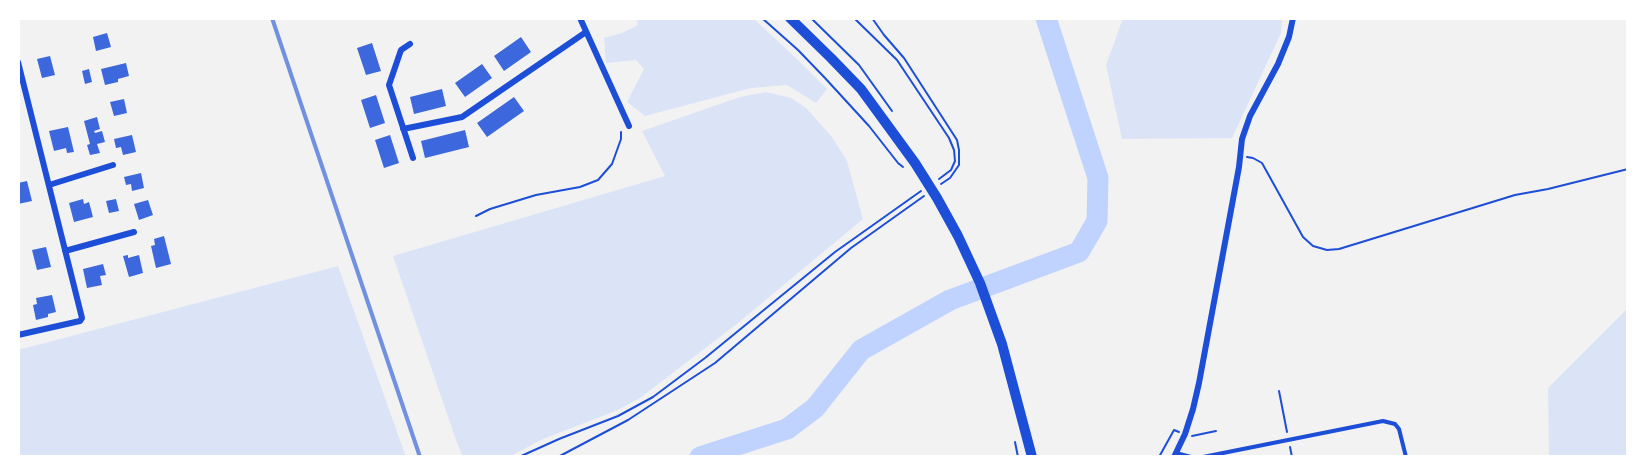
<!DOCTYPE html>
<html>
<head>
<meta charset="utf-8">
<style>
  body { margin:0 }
  #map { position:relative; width:1646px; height:475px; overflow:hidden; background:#f2f2f2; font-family:Literata,serif }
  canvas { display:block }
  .frame { position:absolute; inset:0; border:20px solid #fff; pointer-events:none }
</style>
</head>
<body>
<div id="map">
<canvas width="1646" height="475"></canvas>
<div class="frame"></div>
</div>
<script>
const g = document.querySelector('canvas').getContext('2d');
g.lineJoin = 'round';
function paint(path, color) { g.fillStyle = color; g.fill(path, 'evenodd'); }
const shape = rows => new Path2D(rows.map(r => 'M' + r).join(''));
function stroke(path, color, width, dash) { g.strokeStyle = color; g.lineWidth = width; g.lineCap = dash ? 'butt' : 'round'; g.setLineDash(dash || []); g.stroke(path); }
const green = shape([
  [636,18,753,18,798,60,827,89,816,103,787,85,751,88,645,116,627,102,644,69,636,60,606,63,604,38,622,33,638,25],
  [1123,18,1282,18,1281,33,1232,138,1122,139,1106,65],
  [766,92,791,98,806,108,832,137,847,161,863,219,738,323,640,398,618,410,543,439,509,457,463,457,457,443,393,256,665,176,642,131,740,97],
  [338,266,406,457,18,457,18,350],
  [1628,308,1628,457,1549,457,1548,388]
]);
const river = shape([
  [700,457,787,429,815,408,861,350,950,300,1079,252,1097,221,1098,178,1046,18]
]);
const building = shape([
  [107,33,111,47,96,51,93,37],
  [521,37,531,52,504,71,494,56],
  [372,43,381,71,366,75,357,48],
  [50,56,55,75,42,78,37,59],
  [126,63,129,76,118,79,118,82,105,85,101,69],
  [482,64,492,78,465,97,455,83],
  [89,69,92,82,85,84,82,71],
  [442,89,446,106,414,114,410,97],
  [376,95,385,123,370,128,361,100],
  [514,97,524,111,487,137,477,123],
  [124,99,127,113,114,116,110,102],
  [97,117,100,129,94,131,95,133,102,131,105,142,97,144,100,153,90,155,87,145,90,144,84,121],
  [68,127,74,152,67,153,66,148,54,151,49,131],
  [465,130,469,147,425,158,421,141],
  [132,135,136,152,123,155,121,147,116,148,114,139],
  [390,135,399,163,384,168,375,140],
  [141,173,144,188,132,191,131,184,126,185,124,177],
  [27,181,32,201,18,204,18,183],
  [83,199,84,204,89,202,93,217,74,222,69,203],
  [116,199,119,211,109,213,106,201],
  [148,200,153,215,139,220,134,204],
  [164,236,171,264,156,268,151,246,155,245,154,239],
  [46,247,51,267,37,270,32,250],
  [128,255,128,258,139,255,143,273,129,277,123,256],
  [103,264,106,275,100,276,102,285,87,288,83,269],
  [52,295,56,312,48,314,48,317,36,320,33,305,37,304,36,298]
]);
const path = shape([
  [762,18,798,50,825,78,869,126,898,163,903,167],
  [811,18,859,65,892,111],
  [854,18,897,60,949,138,954,150,955,161,951,170,939,179],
  [872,18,884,35,904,58,957,140,959,150,959,165,950,178,941,184],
  [1247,157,1253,158,1262,163,1303,237,1313,246,1327,250,1339,249,1515,195,1548,189,1628,169],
  [476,216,490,209,536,195,580,187,598,180,612,164,621,139,621,132],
  [1279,391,1287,432],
  [1192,436,1216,431],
  [1015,442,1018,457],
  [1290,447,1292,457],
  [519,457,559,439,618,416,653,397,705,358,835,252,921,191],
  [558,457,628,420,715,363,851,248,924,196],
  [1159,457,1174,430,1179,432]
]);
const service = shape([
  [1176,453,1191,457],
  [1203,457,1383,421,1395,424,1399,429,1406,457]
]);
const minor = shape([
  [580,18,629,126],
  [410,44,401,50,389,85,413,158],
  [18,62,82,318,80,321,18,335],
  [403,129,462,117,586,32],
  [49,185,113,165],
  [65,251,134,232],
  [1174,457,1185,434,1193,409,1199,383,1239,167,1242,139,1250,116,1278,64,1289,37,1293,18]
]);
const secondary = shape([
  [790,18,831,58,861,89,915,163,937,198,958,236,980,283,1002,344,1032,457]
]);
const rail = shape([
  [272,18,420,457]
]);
paint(green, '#dbe4f7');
stroke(river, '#bfd3fe', 21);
paint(building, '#3d67dc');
stroke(path, '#1d4ed8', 2);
stroke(service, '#1d4ed8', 4);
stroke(minor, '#1d4ed8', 6);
stroke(secondary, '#1d4ed8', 10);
stroke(rail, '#7290e2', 4);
</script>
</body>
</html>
